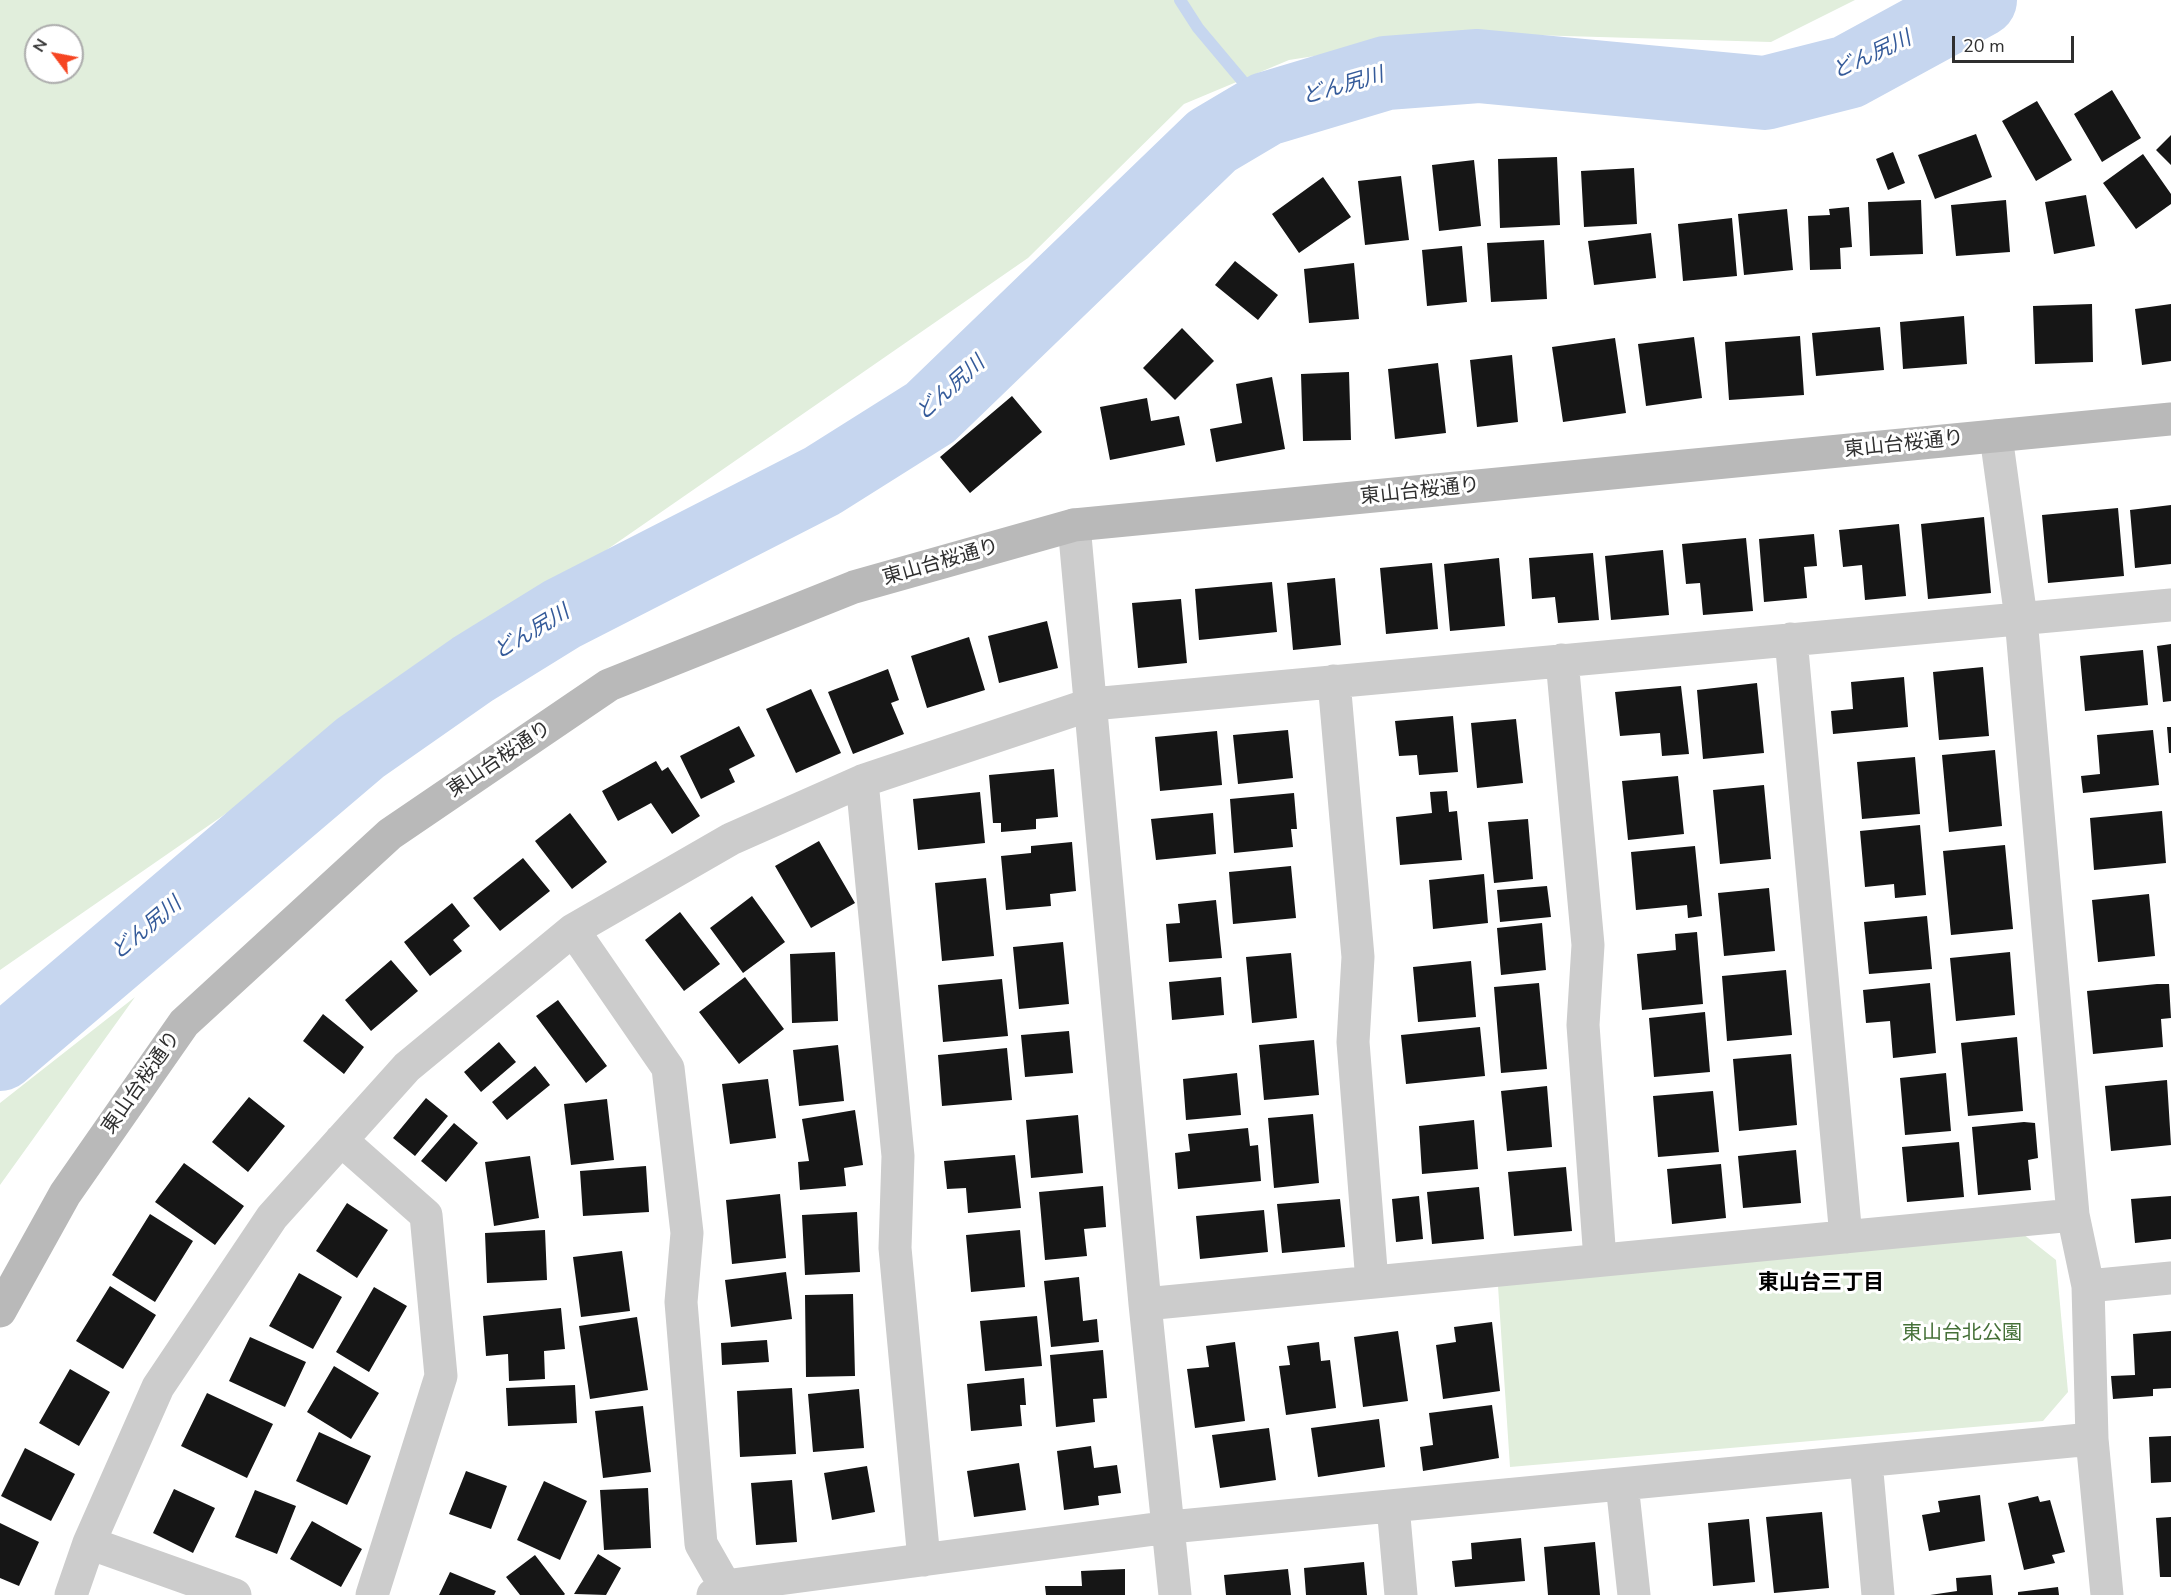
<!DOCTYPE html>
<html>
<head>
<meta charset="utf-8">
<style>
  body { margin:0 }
  #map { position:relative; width:2171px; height:1595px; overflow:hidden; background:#fff; font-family:"Nunito Sans",sans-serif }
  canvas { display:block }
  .north { position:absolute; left:24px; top:24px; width:60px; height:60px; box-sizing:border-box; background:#fff; border:2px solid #acacac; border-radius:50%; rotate:302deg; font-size:16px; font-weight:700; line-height:24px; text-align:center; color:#2f2f2f }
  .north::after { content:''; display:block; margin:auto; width:21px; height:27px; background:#f64522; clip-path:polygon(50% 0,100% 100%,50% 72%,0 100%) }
  .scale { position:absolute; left:1952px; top:36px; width:122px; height:27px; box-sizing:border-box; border:3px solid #2f2f2f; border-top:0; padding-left:8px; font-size:18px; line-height:21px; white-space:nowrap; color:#2f2f2f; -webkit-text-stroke:4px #fff; paint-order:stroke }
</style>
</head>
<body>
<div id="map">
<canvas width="2171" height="1595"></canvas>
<div class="north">N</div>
<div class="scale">20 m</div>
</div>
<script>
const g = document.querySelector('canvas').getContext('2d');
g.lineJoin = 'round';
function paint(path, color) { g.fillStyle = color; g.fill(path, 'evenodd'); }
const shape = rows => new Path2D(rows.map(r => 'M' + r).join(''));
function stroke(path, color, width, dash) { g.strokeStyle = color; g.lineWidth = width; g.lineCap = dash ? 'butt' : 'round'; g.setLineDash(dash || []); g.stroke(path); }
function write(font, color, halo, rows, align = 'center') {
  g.font = font + ' "Nunito Sans","Noto Sans JP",sans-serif'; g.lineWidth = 6; g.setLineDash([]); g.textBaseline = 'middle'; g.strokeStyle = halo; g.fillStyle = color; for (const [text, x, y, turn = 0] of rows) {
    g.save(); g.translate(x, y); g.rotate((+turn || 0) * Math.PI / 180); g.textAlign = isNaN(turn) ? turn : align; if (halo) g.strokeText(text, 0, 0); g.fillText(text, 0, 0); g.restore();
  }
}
const green = shape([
  [0,0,1855,0,1771,42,1462,33,1289,60,1184,104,1028,258,0,970],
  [36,36,72,36,72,72,36,72],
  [135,997,0,1185,0,1103],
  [2023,1234,2056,1260,2068,1392,2043,1421,1510,1467,1498,1286]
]);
const stream = shape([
  [1180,0,1198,28,1266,109]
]);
const river = shape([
  [0,1054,360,748,473,669,562,614,822,481,930,413,1212,141,1266,109,1386,73,1478,66,1765,93,1848,72,1980,0]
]);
const building = shape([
  [2112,90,2141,138,2102,162,2074,114],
  [2037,101,2072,160,2036,181,2002,121],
  [1976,134,1992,177,1935,199,1918,155],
  [2171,135,2171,165,2156,150],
  [1893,152,1905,183,1888,190,1876,159],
  [2143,154,2171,194,2171,204,2136,229,2103,183],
  [1557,157,1560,225,1500,228,1498,159],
  [1474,160,1481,226,1439,231,1432,165],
  [1634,168,1637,224,1584,227,1581,171],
  [1401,176,1409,240,1365,245,1358,181],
  [1323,177,1351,217,1299,253,1272,214],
  [2086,195,2095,246,2054,254,2045,202],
  [1921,200,1923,254,1870,256,1868,202],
  [2006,200,2010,252,1956,256,1951,205],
  [1849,207,1852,247,1840,248,1841,269,1810,270,1808,216,1830,215,1829,209],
  [1787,209,1793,270,1744,275,1738,214],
  [1732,218,1737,276,1683,281,1678,224],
  [1651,233,1656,278,1594,285,1588,241],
  [1544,240,1547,299,1491,302,1487,243],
  [1462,246,1467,302,1427,306,1422,250],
  [1235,261,1278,295,1258,320,1215,285],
  [1354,263,1359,319,1309,323,1304,269],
  [2092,304,2093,362,2035,364,2033,306],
  [2171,304,2171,361,2142,365,2135,309],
  [1964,316,1967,364,1903,369,1900,322],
  [1880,327,1884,370,1816,376,1812,333],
  [1182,328,1214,361,1175,400,1143,368],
  [1800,336,1804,395,1729,400,1725,342],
  [1694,337,1702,398,1646,406,1638,344],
  [1615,338,1626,413,1563,422,1552,347],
  [1512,355,1518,422,1477,427,1470,360],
  [1438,363,1446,433,1395,439,1388,369],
  [1349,372,1351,440,1303,441,1301,374],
  [1272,377,1285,449,1216,462,1210,429,1242,423,1236,384],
  [1012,396,1042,432,970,493,940,457],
  [1147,398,1151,421,1179,416,1185,445,1110,460,1100,407],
  [2171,505,2171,564,2135,568,2130,510],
  [2118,508,2124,576,2048,583,2042,515],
  [1984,517,1991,593,1928,599,1921,524],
  [1899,524,1906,596,1865,600,1862,565,1843,567,1839,530],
  [1814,534,1817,566,1804,567,1807,598,1764,602,1759,539],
  [1746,538,1753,611,1703,615,1700,583,1686,584,1682,544],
  [1663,550,1669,615,1611,620,1605,556],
  [1593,553,1599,620,1558,623,1555,597,1532,599,1529,558],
  [1499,558,1505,626,1450,631,1444,564],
  [1432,563,1438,629,1386,634,1380,568],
  [1335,578,1341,645,1293,650,1287,583],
  [1272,582,1277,632,1199,640,1195,589],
  [1181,599,1187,663,1138,668,1132,603],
  [1047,621,1058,668,999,683,988,636],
  [969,637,985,690,927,708,911,656],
  [2171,644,2171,701,2163,702,2157,646],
  [2143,650,2148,705,2085,711,2080,656],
  [1983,667,1989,736,1939,740,1933,672],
  [888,669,899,700,891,703,904,734,853,754,828,692],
  [1904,677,1908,727,1833,734,1831,711,1853,709,1851,682],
  [1757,683,1764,753,1703,759,1697,690],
  [1681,686,1689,754,1662,756,1660,733,1620,736,1615,692],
  [811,689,841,753,796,773,766,709],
  [1453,716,1458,772,1419,775,1417,755,1399,756,1395,721],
  [1516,719,1523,783,1477,788,1471,723],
  [739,726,755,756,729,769,735,782,701,799,680,756],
  [2167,727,2171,727,2171,753,2169,753],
  [1288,730,1293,778,1238,784,1233,735],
  [2153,730,2159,785,2083,793,2081,776,2100,774,2097,735],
  [1217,731,1222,785,1160,791,1155,737],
  [1995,750,2002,826,1949,832,1942,755],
  [1915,757,1920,814,1862,819,1857,762],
  [656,761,662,771,668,767,700,816,672,834,651,803,618,821,602,791],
  [1054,769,1058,817,1036,819,1036,829,1001,832,1001,823,993,823,989,775],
  [1678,776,1684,834,1628,840,1622,781],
  [1764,785,1771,859,1720,864,1713,790],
  [1447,791,1449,812,1457,811,1462,860,1400,865,1396,817,1432,813,1430,792],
  [980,792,985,843,918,850,913,799],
  [1294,793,1297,829,1291,829,1293,847,1234,853,1230,799],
  [2162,811,2166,863,2094,870,2090,818],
  [570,813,607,862,572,889,535,841],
  [1213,813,1216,854,1156,860,1151,819],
  [1528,819,1533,879,1494,883,1488,822],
  [1920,825,1926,895,1895,898,1894,884,1865,887,1860,831],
  [819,841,855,903,811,928,775,866],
  [1072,842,1076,891,1050,894,1051,906,1006,910,1001,856,1031,853,1031,846],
  [2005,845,2013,929,1951,935,1943,851],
  [1695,846,1702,916,1688,918,1687,905,1636,910,1631,852],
  [523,858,550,891,500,931,473,898],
  [1291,866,1296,918,1233,924,1229,872],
  [1484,874,1488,923,1433,929,1429,880],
  [986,878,994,956,942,961,935,883],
  [1547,886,1551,917,1500,922,1497,890],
  [1769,888,1775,951,1724,956,1718,893],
  [2149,894,2155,956,2098,962,2092,900],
  [752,896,785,942,743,973,710,928],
  [1216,900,1222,958,1169,962,1166,924,1180,923,1178,904],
  [452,903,470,926,453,940,462,951,430,976,404,942],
  [680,912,720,964,684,991,645,940],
  [1927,916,1932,969,1869,974,1864,922],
  [1542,923,1546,970,1501,975,1497,928],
  [1697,932,1703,1004,1642,1010,1637,954,1676,950,1675,934],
  [1063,942,1069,1004,1019,1009,1013,947],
  [835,952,838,1021,792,1023,790,954],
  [2010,952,2015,1015,1956,1021,1950,958],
  [1291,953,1297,1018,1252,1023,1246,957],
  [391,960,418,991,371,1031,345,1000],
  [1471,961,1476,1017,1418,1022,1413,967],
  [1786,970,1792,1035,1727,1041,1722,976],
  [745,977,784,1029,739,1064,699,1012],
  [1221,977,1224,1015,1172,1020,1169,982],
  [1002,979,1008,1036,943,1042,938,985],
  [1539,983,1547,1069,1501,1073,1494,987],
  [1930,983,1936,1053,1893,1058,1890,1021,1866,1023,1863,990],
  [2157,984,2169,984,2171,1018,2161,1019,2163,1047,2093,1054,2087,991],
  [558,1000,607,1066,586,1083,536,1016],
  [1705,1012,1710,1072,1654,1077,1649,1018],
  [323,1014,364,1047,344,1074,303,1041],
  [1480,1027,1485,1076,1406,1084,1401,1035],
  [1069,1031,1073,1073,1025,1077,1021,1035],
  [2017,1037,2023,1111,1968,1116,1961,1043],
  [1314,1040,1319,1095,1264,1100,1259,1045],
  [499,1042,516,1062,481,1092,464,1072],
  [838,1045,844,1101,799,1106,793,1050],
  [1007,1048,1012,1100,942,1106,938,1055],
  [1791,1054,1797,1125,1739,1131,1733,1059],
  [535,1066,550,1085,507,1120,492,1102],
  [1237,1073,1241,1115,1186,1120,1183,1079],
  [1946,1073,1951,1131,1905,1135,1900,1078],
  [768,1079,776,1138,730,1144,722,1084],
  [2167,1080,2171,1145,2111,1151,2105,1086],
  [1547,1086,1552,1147,1507,1151,1501,1091],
  [1713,1091,1719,1152,1658,1157,1653,1096],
  [249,1097,285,1126,248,1172,212,1142],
  [426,1098,448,1116,415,1156,393,1138],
  [607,1099,614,1160,571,1165,564,1104],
  [855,1110,863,1165,844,1168,846,1186,800,1190,798,1162,809,1161,802,1119],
  [1313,1114,1319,1183,1274,1188,1268,1118],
  [1078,1115,1083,1173,1031,1178,1026,1120],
  [1474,1120,1478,1169,1422,1174,1419,1126],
  [2024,1122,2035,1123,2038,1158,2028,1160,2031,1190,1978,1195,1972,1127],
  [454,1123,478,1143,446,1182,421,1161],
  [1248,1128,1250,1146,1258,1145,1261,1181,1178,1189,1175,1153,1190,1151,1188,1134],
  [1959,1142,1964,1197,1907,1202,1902,1147],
  [1796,1150,1801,1203,1743,1208,1738,1156],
  [1015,1155,1021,1208,968,1213,966,1188,947,1189,944,1161],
  [530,1156,539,1218,494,1226,485,1162],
  [184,1163,244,1206,215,1245,155,1202],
  [1721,1164,1726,1218,1672,1224,1667,1169],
  [646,1166,649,1212,583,1216,580,1171],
  [1566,1167,1572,1231,1514,1236,1508,1172],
  [1103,1186,1106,1227,1084,1229,1087,1256,1045,1260,1039,1192],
  [1479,1187,1484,1239,1432,1244,1427,1192],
  [780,1194,786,1258,732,1264,726,1200],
  [1419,1196,1423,1239,1396,1242,1392,1199],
  [2171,1196,2171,1239,2135,1243,2131,1199],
  [1340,1199,1345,1247,1282,1253,1277,1204],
  [347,1203,388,1230,357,1278,316,1251],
  [1264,1210,1268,1252,1200,1259,1196,1216],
  [857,1212,860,1272,805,1275,802,1215],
  [150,1214,193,1241,155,1302,112,1275],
  [545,1230,547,1280,487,1283,485,1233],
  [1020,1230,1025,1287,971,1292,966,1235],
  [622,1251,630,1311,581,1317,573,1257],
  [786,1272,792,1319,731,1327,725,1280],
  [299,1273,342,1297,313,1349,269,1326],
  [1079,1277,1083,1321,1097,1319,1099,1342,1051,1347,1044,1281],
  [110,1286,156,1315,123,1369,76,1341],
  [374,1287,407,1306,369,1372,336,1352],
  [853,1294,855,1376,806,1377,805,1295],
  [561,1308,565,1349,544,1351,545,1379,509,1381,508,1354,486,1356,483,1316],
  [1037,1316,1042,1366,985,1371,980,1321],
  [637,1317,648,1390,590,1399,579,1326],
  [1492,1322,1500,1391,1443,1399,1436,1345,1456,1342,1454,1327],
  [1398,1331,1408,1401,1363,1407,1354,1337],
  [2171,1331,2171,1388,2153,1389,2153,1396,2113,1399,2111,1376,2135,1375,2133,1334],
  [250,1337,306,1362,285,1407,229,1381],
  [767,1340,769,1362,722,1365,721,1343],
  [1235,1342,1245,1421,1195,1428,1187,1369,1209,1367,1206,1346],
  [1319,1342,1321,1361,1330,1360,1336,1408,1286,1415,1279,1366,1290,1365,1287,1346],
  [1103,1350,1107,1398,1093,1399,1095,1422,1056,1427,1050,1355],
  [334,1366,379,1393,351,1439,307,1412],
  [70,1369,110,1392,79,1446,39,1423],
  [1024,1378,1026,1405,1020,1405,1022,1426,971,1431,967,1384],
  [575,1385,577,1423,508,1426,506,1388],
  [792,1388,796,1454,740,1457,737,1391],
  [859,1389,864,1448,813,1452,808,1394],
  [207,1393,273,1424,247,1478,181,1446],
  [1492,1405,1499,1458,1423,1471,1420,1447,1433,1445,1429,1413],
  [643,1406,651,1472,603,1478,595,1411],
  [1379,1419,1385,1467,1318,1477,1311,1428],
  [1269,1428,1276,1480,1220,1488,1212,1435],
  [319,1432,371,1456,347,1505,296,1481],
  [2171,1436,2171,1482,2151,1483,2149,1437],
  [1091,1446,1094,1468,1117,1465,1121,1493,1098,1496,1099,1505,1064,1510,1057,1451],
  [25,1448,75,1474,51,1521,1,1496],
  [1019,1463,1026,1510,974,1517,967,1471],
  [867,1466,875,1512,832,1520,824,1473],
  [466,1471,507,1486,491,1529,449,1514],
  [792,1480,797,1542,756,1545,751,1483],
  [544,1481,587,1501,560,1560,517,1540],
  [648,1488,651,1548,604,1550,600,1490],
  [174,1489,215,1508,193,1553,153,1533],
  [255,1490,296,1506,277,1554,235,1537],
  [1980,1495,1985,1541,1929,1551,1922,1515,1940,1512,1938,1501],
  [2038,1496,2040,1502,2050,1500,2065,1552,2052,1555,2055,1563,2024,1570,2008,1503],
  [1822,1512,1829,1588,1774,1593,1766,1517],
  [2171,1517,2171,1577,2160,1577,2156,1518],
  [1749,1519,1755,1582,1713,1586,1708,1523],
  [312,1521,362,1549,341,1587,290,1559],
  [0,1523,39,1542,19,1586,0,1578],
  [1521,1538,1525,1581,1455,1587,1452,1561,1472,1559,1471,1543],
  [1595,1542,1600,1595,1548,1595,1544,1547],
  [598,1554,621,1568,606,1595,574,1594],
  [535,1555,565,1594,564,1595,520,1595,506,1577],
  [1364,1562,1367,1595,1306,1595,1304,1568],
  [1125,1569,1125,1595,1046,1595,1045,1586,1082,1586,1081,1571],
  [1288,1569,1291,1595,1226,1595,1224,1575],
  [450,1572,496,1591,494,1595,439,1595],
  [1991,1575,1993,1595,1930,1595,1957,1591,1956,1578],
  [2058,1587,2059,1595,2018,1595,2018,1592]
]);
const street = shape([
  [1996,436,2021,618,2073,1215,2088,1286,2092,1439,2107,1595],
  [1074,525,1145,1304,1175,1595],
  [1791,639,1846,1237],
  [1562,660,1588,945,1583,1025,1600,1260],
  [1334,681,1358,957,1353,1042,1372,1282],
  [862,781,898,1156,895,1248,924,1560],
  [573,930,668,1068,687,1233,681,1302,701,1544,725,1586,723,1595],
  [341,1140,426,1215,441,1376,372,1595],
  [2088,1286,2171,1278],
  [1145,1304,2073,1215],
  [1866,1461,1878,1595],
  [1622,1484,1634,1595],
  [1393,1506,1401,1595],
  [89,1543,235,1595],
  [71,1595,89,1543,158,1387,272,1217,407,1067,573,930,731,839,862,781,1092,704,2171,605],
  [713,1595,725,1586,1170,1527,2092,1439]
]);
const secondary = shape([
  [0,1311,65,1194,184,1023,390,834,609,685,854,587,1074,525,2171,419]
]);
const streetNames = [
  ["東山台桜通り",1904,445,-6],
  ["東山台桜通り",1420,492,-6],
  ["東山台桜通り",941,563,-16],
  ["東山台桜通り",500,760,-34],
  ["東山台桜通り",142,1083,-55]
];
const parkNames = [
  ["東山台北公園",1962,1334]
];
const waterNames = [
  ["どん尻川",1872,56,-25],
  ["どん尻川",1343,87,-16],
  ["どん尻川",951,389,-42],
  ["どん尻川",532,633,-31],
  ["どん尻川",147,929,-40]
];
const neighbourhoodNames = [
  ["東山台三丁目",1821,1284]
];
paint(green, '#e1eedc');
stroke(stream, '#c6d6ef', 12);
stroke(river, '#c6d6ef', 74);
paint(building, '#161616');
stroke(street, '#ccc', 33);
stroke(secondary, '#b9b9b9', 33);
write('20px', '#2f2f2f', '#fff', streetNames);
write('20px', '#457038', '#fff', parkNames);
write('italic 21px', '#355b9a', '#fff', waterNames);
write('bold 21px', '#000', '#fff', neighbourhoodNames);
</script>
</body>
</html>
